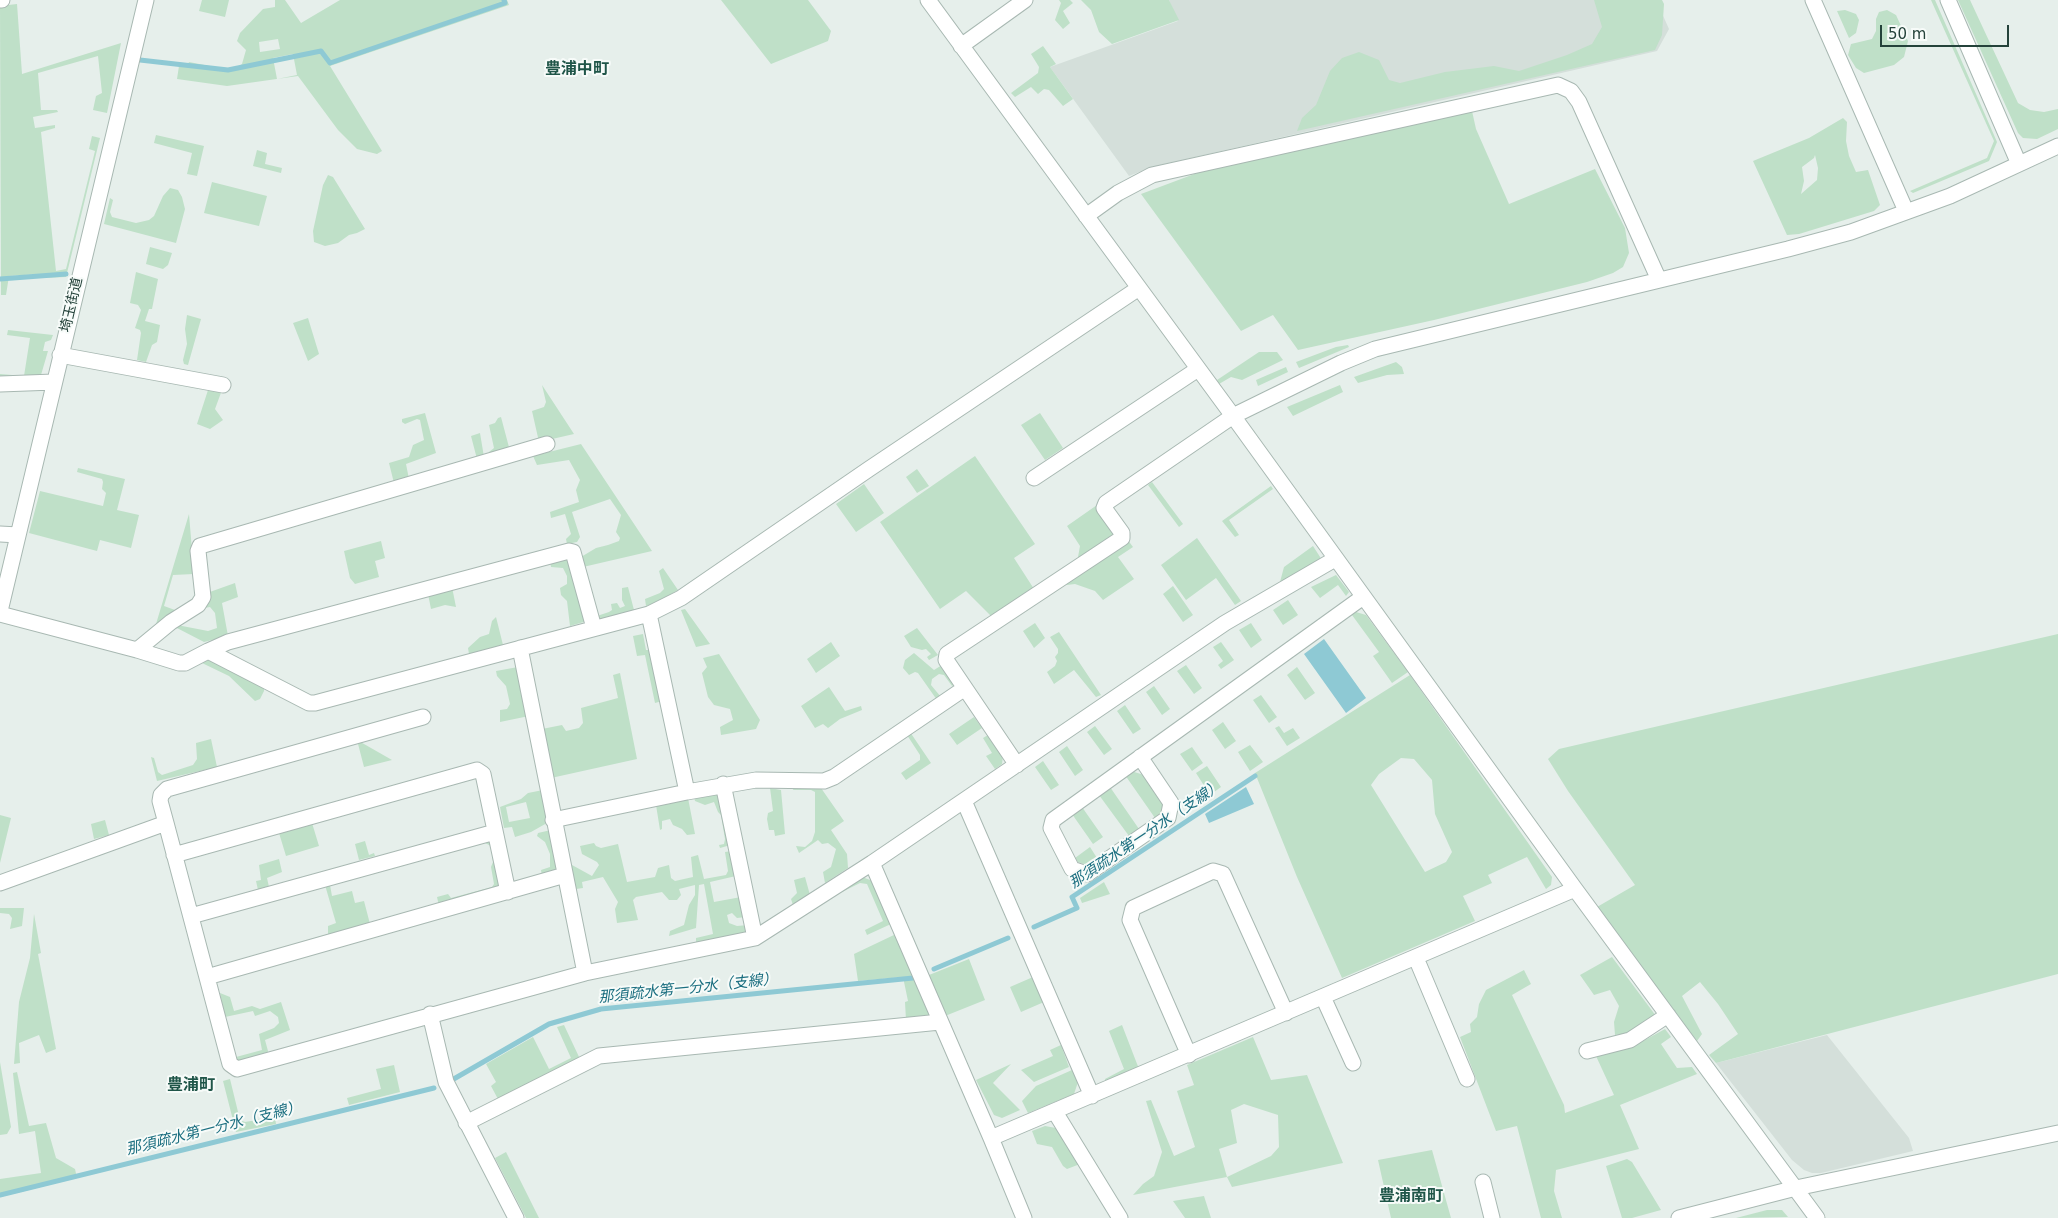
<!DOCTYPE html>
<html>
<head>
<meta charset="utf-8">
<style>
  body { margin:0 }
  #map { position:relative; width:2058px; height:1218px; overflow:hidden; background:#e6efeb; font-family:"DejaVu Sans",sans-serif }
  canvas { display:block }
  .scale { position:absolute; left:1880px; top:25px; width:129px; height:22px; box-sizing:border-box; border:2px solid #24423a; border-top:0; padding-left:6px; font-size:15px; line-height:18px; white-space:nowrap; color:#24423a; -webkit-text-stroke:4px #f7fbf9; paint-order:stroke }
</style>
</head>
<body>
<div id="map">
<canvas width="2058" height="1218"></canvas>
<div class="scale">50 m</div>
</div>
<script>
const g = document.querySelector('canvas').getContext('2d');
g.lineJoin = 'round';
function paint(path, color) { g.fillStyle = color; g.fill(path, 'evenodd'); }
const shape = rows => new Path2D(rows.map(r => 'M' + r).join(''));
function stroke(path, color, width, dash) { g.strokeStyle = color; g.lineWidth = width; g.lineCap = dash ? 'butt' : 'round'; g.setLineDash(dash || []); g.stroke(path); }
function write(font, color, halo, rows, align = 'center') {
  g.font = font + ' "DejaVu Sans","Noto Sans JP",sans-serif'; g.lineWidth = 4; g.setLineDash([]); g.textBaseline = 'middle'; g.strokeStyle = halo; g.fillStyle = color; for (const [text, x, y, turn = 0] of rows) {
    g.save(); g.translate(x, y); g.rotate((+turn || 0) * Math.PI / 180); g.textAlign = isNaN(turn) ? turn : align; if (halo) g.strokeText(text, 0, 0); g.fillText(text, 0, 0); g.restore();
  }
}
const built = shape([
  [1169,0,1656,0,1669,29,1657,51,1152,167,1129,176,1050,67,1178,21],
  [1827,1035,1909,1138,1913,1151,1821,1173,1812,1173,1804,1170,1792,1160,1716,1063]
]);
const green = shape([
  [202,0,229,0,225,17,199,11],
  [275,0,285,0,301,23,340,0,507,0,509,5,330,66,382,151,377,154,357,149,338,130,298,76,227,86,177,79,179,66,186,67,189,62,225,69,236,68,242,64,246,50,237,41,240,33,263,9,275,7],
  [278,39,280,49,260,52,259,42],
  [293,54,297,75,277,79,273,58],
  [721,0,808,0,831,31,828,41,771,64],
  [1059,0,1070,0,1073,3,1063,11,1070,23,1063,29,1055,20,1061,3],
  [1081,0,1169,0,1179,20,1112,44,1099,32,1091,10],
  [1594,0,1662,0,1664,4,1662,35,1655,50,1297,131,1302,118,1316,105,1330,71,1342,58,1359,52,1379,60,1389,80,1400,83,1445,72,1494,66,1519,71,1567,55,1592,44,1602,27],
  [1931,0,1935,0,1997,142,1989,161,1913,193,1910,191,1987,158,1994,141],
  [1958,0,1970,0,2018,103,2030,110,2044,112,2058,109,2058,129,2037,139,2023,138,2018,133],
  [17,4,22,74,121,43,107,113,93,110,96,96,102,93,98,56,38,73,41,110,57,110,58,112,33,117,35,128,55,125,55,128,41,132,56,271,66,269,95,151,89,149,92,136,100,138,66,277,42,278,41,274,9,276,6,295,1,295,0,6],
  [1845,10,1856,14,1859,20,1856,33,1849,38,1837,11],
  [1887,10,1896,15,1908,41,1904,57,1894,65,1864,73,1856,68,1848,55,1851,44,1872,39,1876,31,1876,19,1879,12],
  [1043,46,1056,64,1050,67,1073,99,1063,106,1049,90,1044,89,1038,94,1031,87,1015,97,1011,93,1038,73,1039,67,1031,54],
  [1472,111,1476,129,1509,204,1595,169,1625,228,1629,253,1623,267,1613,273,1587,282,1434,320,1298,350,1273,315,1241,331,1141,194,1197,173],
  [1843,118,1847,122,1846,141,1849,156,1856,172,1868,170,1880,205,1874,211,1799,234,1787,235,1753,161,1809,138],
  [1815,155,1818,168,1817,180,1801,194,1804,181,1802,167,1814,158],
  [156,135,204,146,197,176,187,174,192,153,154,143],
  [257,150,267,153,265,164,282,168,281,173,253,166],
  [328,175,333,177,365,229,357,233,349,235,338,243,325,246,314,242,313,231,323,185],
  [212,182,267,196,259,226,204,213],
  [170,188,178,190,182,197,185,209,176,243,104,224,110,198,113,200,110,212,112,217,136,223,149,220,154,216,163,196],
  [150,247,172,253,168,265,163,269,146,264],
  [136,272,158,279,152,309,149,309,145,321,160,325,157,342,152,345,146,362,137,360,141,333,140,330,135,328,141,310,138,305,130,303],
  [187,315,201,319,188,365,184,364,183,360,187,344,185,329],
  [308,318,319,354,308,361,293,323],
  [8,330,53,335,51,340,45,342,43,351,48,351,41,375,32,379,0,380,0,374,24,376,30,338,7,335],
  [1348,345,1349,347,1299,368,1296,362,1336,347],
  [1259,352,1277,352,1283,360,1242,380,1231,377,1219,384,1217,380],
  [1396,362,1402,367,1404,374,1387,375,1358,383,1354,377],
  [1286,367,1288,372,1258,386,1256,380],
  [542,385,574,434,539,442,532,411,544,407,546,402],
  [1340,385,1343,392,1293,416,1287,407],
  [209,387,222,390,215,409,223,420,210,429,197,424],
  [425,413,436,453,406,464,409,479,394,483,389,463,409,457,413,445,424,440,420,420,417,419,405,424,402,422,402,419],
  [1040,413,1063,448,1045,460,1021,425],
  [501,417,510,451,490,456,489,452,494,448,489,425,495,423,498,418],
  [480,433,484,457,477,459,471,436],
  [581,444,652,551,583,567,581,557,596,548,608,545,619,541,620,538,616,532,621,515,610,499,572,512,580,537,577,542,567,544,566,539,571,534,565,514,551,518,550,512,579,502,576,490,580,480,569,460,537,465,533,456],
  [975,456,1035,544,1014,558,1034,589,993,618,966,591,940,609,880,522],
  [78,468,125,479,117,510,139,515,131,548,100,540,97,551,29,533,40,491,103,506,106,493,102,489,103,482,102,479,77,472],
  [917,469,929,486,917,493,906,477],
  [1152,482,1183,524,1179,527,1148,485],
  [864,484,884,513,856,532,836,504],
  [1271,486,1273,489,1229,520,1239,535,1235,537,1222,521],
  [1097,505,1115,533,1114,538,1081,561,1078,557,1080,546,1067,526],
  [189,514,194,574,173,575,164,606,175,610,174,612,156,624],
  [1197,538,1241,601,1235,605,1216,578,1186,600,1161,565],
  [1127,539,1133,547,1118,557,1134,579,1103,600,1095,591,1075,584,1067,585,1065,582],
  [381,541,385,558,375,561,379,577,355,584,350,578,344,551],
  [1313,546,1322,560,1280,582,1284,567],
  [562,558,568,559,587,621,570,626,567,601,561,595,560,588,567,584,567,576,563,568,551,567,550,561],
  [663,568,678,590,656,603,646,606,645,599,660,593,664,589,659,571],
  [1336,575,1349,592,1346,596,1338,585,1320,598,1311,587],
  [235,583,238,597,222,603,228,636,204,642,175,627,177,625,208,631,217,628,215,613,210,607,199,609,207,593],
  [1173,586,1193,615,1183,622,1163,594],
  [452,587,456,607,445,605,431,609,428,594],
  [628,587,634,610,599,620,597,616,609,612,612,610,611,604,617,603,620,608,625,606,622,600,622,588],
  [1288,600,1298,615,1283,625,1273,610],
  [685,609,710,644,696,647,681,610],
  [1356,612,1366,615,1408,672,1392,683,1373,656,1379,652,1352,615],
  [496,617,503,645,469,654,468,648,480,637,489,634,492,621],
  [1035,623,1045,638,1034,648,1023,631],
  [1251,623,1262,640,1251,648,1239,630],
  [917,628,938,655,929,660,927,657,931,654,926,649,922,650,911,647,904,636],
  [1059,632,1101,695,1096,697,1074,670,1054,684,1047,672,1055,666,1057,661,1055,657,1058,653,1058,649,1050,637],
  [643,634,646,650,651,650,662,701,655,703,645,655,637,656,633,636],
  [2058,634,2058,974,1716,1063,1709,1055,1738,1034,1718,1004,1700,982,1682,996,1702,1034,1697,1041,1597,907,1635,885,1568,791,1548,759,1559,749],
  [831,642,840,656,816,673,807,659],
  [1221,642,1234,660,1221,669,1218,665,1223,661,1213,647],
  [914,653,934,670,942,665,955,684,952,686,944,675,939,674,932,679,931,685,941,697,937,700,918,673,915,672,909,675,903,668,905,660],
  [719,654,760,720,756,729,721,735,720,727,733,720,730,709,714,705,708,697,702,673,707,667,703,658],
  [209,660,264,687,264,691,260,699,255,701,229,676,202,663],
  [1186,665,1202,688,1194,694,1177,671],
  [518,667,529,716,500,722,500,710,507,709,510,704,506,686,497,676,496,671],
  [1297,667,1315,693,1305,700,1287,675],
  [620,673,637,759,551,778,542,729,562,725,566,731,579,728,583,723,581,708,618,698,613,675],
  [1410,675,1552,877,1551,885,1546,889,1527,857,1488,875,1492,883,1463,896,1475,921,1342,978,1297,877,1255,773],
  [1401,758,1414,759,1432,780,1435,814,1452,852,1446,862,1425,872,1371,785,1379,774],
  [1154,686,1170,709,1162,715,1146,692],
  [829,687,845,711,861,706,862,710,840,719,828,728,823,724,815,728,801,706],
  [1261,695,1277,717,1269,723,1253,700],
  [1125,705,1141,729,1133,734,1117,711],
  [974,717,982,728,957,745,949,734],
  [1223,722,1236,741,1225,749,1212,730],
  [1095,726,1112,749,1104,755,1087,732],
  [1279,726,1284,733,1293,728,1300,738,1287,746,1275,728],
  [910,732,931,763,906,780,901,773,920,760,920,755,907,735],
  [988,735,1003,756,1002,764,995,769,986,756,992,753,983,738],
  [211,739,217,767,157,781,151,757,154,758,158,772,162,775,193,765,197,759,196,743],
  [357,740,392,760,364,767],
  [1250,745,1263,762,1250,771,1238,752],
  [1067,746,1083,770,1075,776,1059,752],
  [1192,747,1203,763,1192,771,1180,754],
  [1043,761,1059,785,1051,790,1035,767],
  [1207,766,1221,787,1210,795,1196,773],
  [1131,771,1144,775,1163,803,1160,815,1155,818,1125,775],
  [794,787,821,788,844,821,831,830,847,854,848,868,825,883,823,872,831,867,836,849,828,843,822,844,818,840,799,853,796,846,805,847,812,841,815,832,815,792,811,790,793,790],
  [1110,787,1139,829,1129,836,1099,795],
  [770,788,781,790,785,834,775,836,774,830,769,830,767,819,768,813,773,811],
  [543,790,549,816,547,823,531,832,515,837,512,827,504,828,500,807,521,799,528,793],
  [526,802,530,818,509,822,506,807],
  [717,794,722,797,729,842,727,846,720,848,719,845,724,844,725,839,721,815,718,812,714,802,705,805,695,801,694,797],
  [688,798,695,834,687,835,682,829,673,825,670,819,662,821,662,829,660,830,656,805],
  [1082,807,1103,837,1093,844,1072,814],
  [0,815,11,818,0,863],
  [105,820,109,835,94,839,91,824],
  [312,823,319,846,286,856,279,833],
  [551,830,559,872,542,876,541,870,550,867,550,854,545,842,537,836,538,833],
  [365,841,369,855,374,853,375,856,359,860,355,844],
  [490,841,501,886,439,906,437,897,448,894,451,898,492,887,494,884,491,867,493,862,491,846,483,842],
  [594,843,596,846,601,848,618,844,627,882,655,877,658,868,669,865,671,878,675,881,693,877,691,857,698,855,704,879,726,875,728,871,725,852,732,851,736,876,710,882,714,902,741,897,746,917,737,918,732,913,727,915,729,923,737,926,748,925,749,929,744,934,696,943,696,938,713,934,704,884,699,885,696,928,669,936,670,931,684,925,689,905,695,895,695,885,679,889,681,895,677,900,669,900,662,892,636,897,633,900,638,920,617,923,615,909,618,902,603,877,582,882,583,888,576,889,571,867,572,865,592,876,599,865,597,862,582,854,580,846],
  [1090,847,1097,858,1087,865,1078,862,1075,858],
  [279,859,282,872,267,878,269,887,258,890,256,881,261,880,259,865],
  [805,877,810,895,793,905,791,899,797,893,794,880],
  [862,877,873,881,891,924,867,935,865,930,883,921,867,884,860,883,842,892,841,890],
  [1104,882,1110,894,1082,903,1080,898],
  [325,885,330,885,332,896,352,891,355,903,364,901,370,924,312,942,311,939,328,934,328,926,336,923],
  [0,908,24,908,22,926,10,929,12,918,9,914,0,913],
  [34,914,41,953,38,954,56,1049,46,1053,39,1035,19,1043,20,1063,14,1064,19,1002,30,958],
  [896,934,929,1011,929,1015,926,1018,906,1020,905,1002,908,1001,903,977,858,981,854,954],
  [1612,957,1656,1016,1628,1033,1615,1035,1614,1022,1619,1006,1610,990,1594,995,1580,975],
  [969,959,985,1000,945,1016,929,975],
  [1524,970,1531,984,1512,995,1564,1105,1565,1113,1614,1095,1596,1056,1634,1046,1665,1029,1671,1037,1661,1044,1677,1068,1692,1067,1697,1074,1620,1105,1639,1149,1556,1170,1554,1191,1562,1218,1541,1218,1517,1126,1496,1131,1460,1037,1471,1032,1470,1024,1477,1017,1479,1004,1486,990],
  [1033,977,1044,1002,1021,1012,1010,987],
  [220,993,230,997,234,1011,252,1006,260,1009,281,1002,290,1030,265,1040,268,1051,267,1054,238,1062,236,1057,262,1050,259,1034,274,1028,279,1023,278,1017,270,1011,255,1016,253,1011,225,1017],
  [564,1025,580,1059,499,1101,491,1086,496,1082,486,1064,533,1037,549,1069,571,1058,557,1027],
  [1122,1025,1139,1069,1105,1082,1105,1079,1124,1069,1109,1031],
  [1253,1037,1271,1080,1307,1075,1343,1163,1232,1187,1227,1177,1133,1195,1143,1184,1154,1176,1162,1152,1146,1101,1151,1100,1174,1156,1195,1147,1177,1091,1194,1085,1187,1065],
  [1244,1104,1278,1115,1279,1147,1271,1156,1227,1177,1219,1149,1237,1143,1231,1110],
  [1061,1045,1069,1067,1034,1082,1021,1070,1053,1056,1050,1050],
  [0,1062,11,1127,7,1134,0,1135],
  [1011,1064,993,1083,1020,1110,1002,1118,994,1115,976,1080],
  [394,1065,400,1092,349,1105,347,1098,381,1089,376,1069],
  [1072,1070,1078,1082,1074,1094,1028,1113,1022,1101,1036,1086],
  [17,1072,29,1126,46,1123,56,1158,75,1169,77,1178,0,1197,0,1179,41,1173,35,1131,19,1134,13,1073],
  [230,1079,240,1120,245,1122,275,1117,276,1124,236,1132,223,1081],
  [1045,1126,1056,1128,1080,1164,1067,1169,1063,1166,1052,1147,1037,1144,1032,1131],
  [1432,1150,1451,1218,1391,1218,1378,1160],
  [506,1152,539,1218,526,1218,495,1158],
  [1627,1159,1632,1162,1661,1210,1632,1218,1622,1218,1606,1166],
  [1204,1196,1211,1218,1185,1218,1173,1201],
  [1767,1210,1782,1210,1788,1217,1736,1218]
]);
const water = shape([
  [1324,639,1366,698,1346,713,1304,654],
  [1246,787,1254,804,1209,823,1205,814]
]);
const stream = shape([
  [140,60,228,70,321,51,330,63,505,3,504,0],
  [0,279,66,274],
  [1034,927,1077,908,1072,897,1255,776],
  [934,969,1008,938],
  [452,1080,549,1024,601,1009,913,978],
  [0,1195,434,1088]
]);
const minor = shape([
  [0,0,2,0],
  [928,0,1233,416,1575,889,1817,1218],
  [1813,0,1906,211],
  [1948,0,2019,164],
  [961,46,1025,0],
  [1086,216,1118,193,1152,175,1558,85,1571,91,1579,102,1659,280],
  [60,355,223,385],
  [0,384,54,382],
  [1034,478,1198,369],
  [0,534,18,535],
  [0,611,146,0],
  [0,614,137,650,179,663,185,663,208,651,309,703,315,703,649,614,681,598,869,469,1139,288],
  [649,614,687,792],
  [520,648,585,973],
  [137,650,171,622,198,605,203,597,198,551,200,546,547,444],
  [208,651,228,642,569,551,573,552,594,628],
  [1140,757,1171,803,1168,818,1087,874,1072,869,1051,828,1053,820,1363,597],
  [1017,765,946,660,947,654,1122,538,1122,533,1104,508,1106,503,1233,416,1341,363,1375,349,1788,249,1851,232,1950,196,2058,146],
  [723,784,755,938],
  [964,801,1092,1096],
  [553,820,687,792,756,780,824,781,834,777,965,688],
  [166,823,160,801,161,795,167,789,423,717],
  [174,855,477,770,483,774,508,892],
  [872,863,991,1138,1024,1218],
  [0,883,166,823,230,1064,237,1069,585,973,755,938,872,863,1225,623,1335,559],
  [191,916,495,832],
  [1416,958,1467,1079],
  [207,977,565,875],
  [1323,997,1353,1063],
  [430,1014,446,1082,516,1218],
  [1587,1051,1630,1040,1668,1015],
  [1189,1055,1130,920,1133,908,1213,871,1223,874,1286,1013],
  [1055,1112,1120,1218],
  [466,1123,599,1056,940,1022],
  [991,1138,1575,889],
  [1483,1182,1492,1218],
  [1679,1218,1796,1188,2058,1133]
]);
const streetNames = [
  ["埼玉街道",72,305,-77]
];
const waterNames = [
  ["那須疏水第一分水（支線）",1146,835,-34],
  ["那須疏水第一分水（支線）",688,989,-6],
  ["那須疏水第一分水（支線）",214,1129,-14]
];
const quarterNames = [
  ["豊浦中町",577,70],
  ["豊浦町",191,1086],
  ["豊浦南町",1411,1197]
];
paint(built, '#d4dfda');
paint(green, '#bfe0c8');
paint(water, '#8ec9d4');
stroke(stream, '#8ec9d4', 5);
stroke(minor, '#a8b8b2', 17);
stroke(minor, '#fff', 15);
write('14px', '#24423a', '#f7fbf9', streetNames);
write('italic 15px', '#1c6f80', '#f7fbf9', waterNames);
write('bold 16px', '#1f5548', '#f7fbf9', quarterNames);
</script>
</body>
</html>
